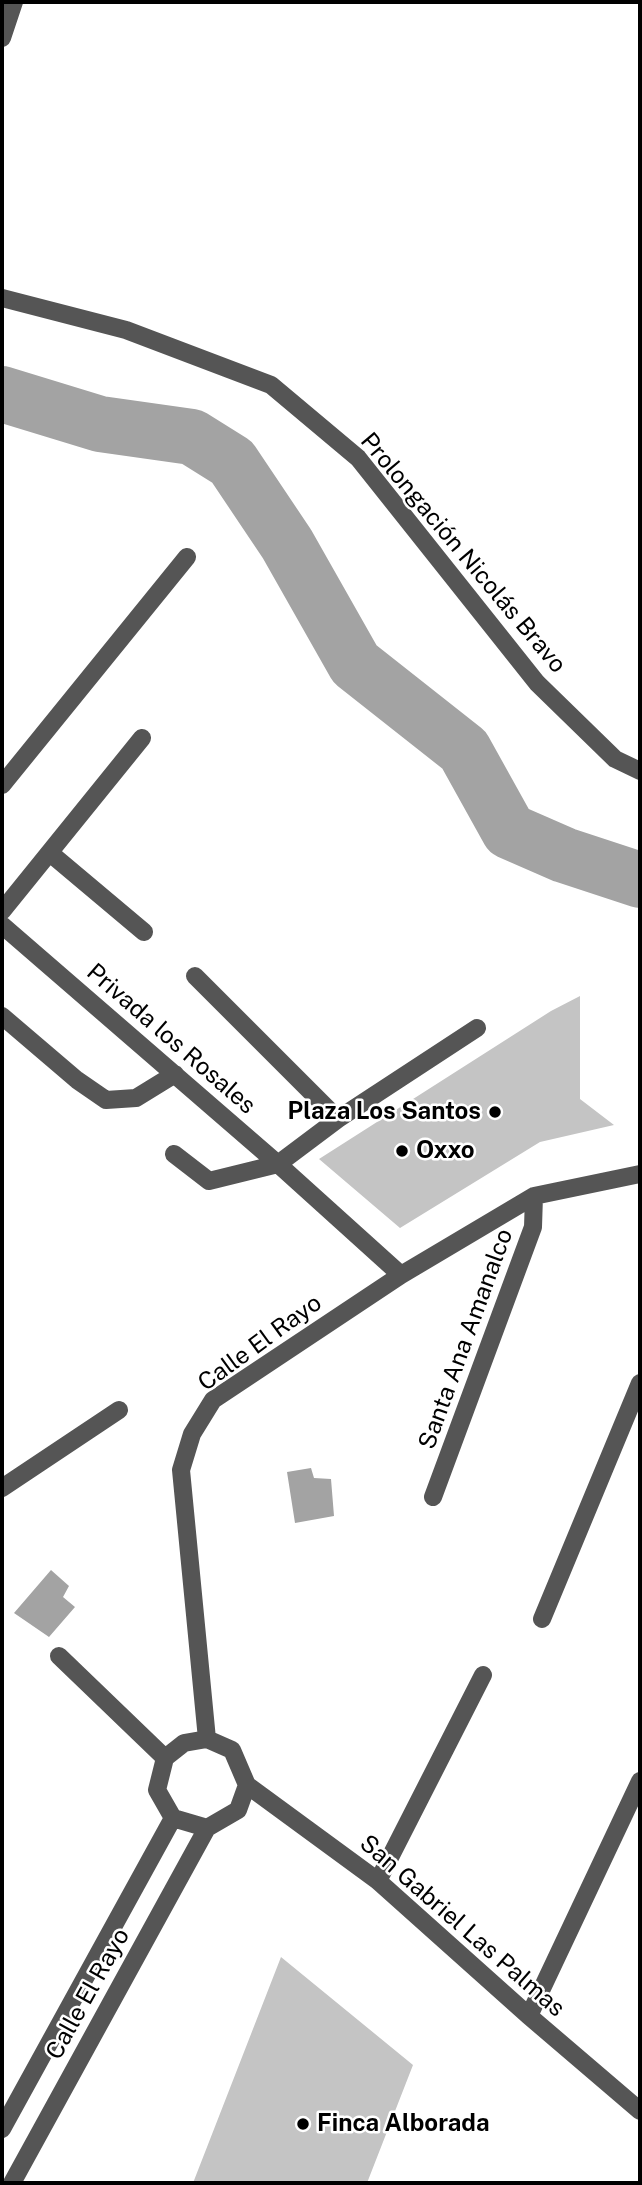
<!DOCTYPE html>
<html>
<head>
<meta charset="utf-8">
<style>
  body { margin:0 }
  #map { position:relative; width:642px; height:2185px; overflow:hidden; background:#fff; font-family:"Public Sans",sans-serif }
  canvas { display:block }
  .frame { position:absolute; inset:0; border:4px solid #000; pointer-events:none }
</style>
</head>
<body>
<div id="map">
<canvas width="642" height="2185"></canvas>
<div class="frame"></div>
</div>
<script>
const g = document.querySelector('canvas').getContext('2d');
g.lineJoin = 'round';
function paint(path, color) { g.fillStyle = color; g.fill(path, 'evenodd'); }
const shape = rows => new Path2D(rows.map(r => 'M' + r).join(''));
function stroke(path, color, width, dash) { g.strokeStyle = color; g.lineWidth = width; g.lineCap = dash ? 'butt' : 'round'; g.setLineDash(dash || []); g.stroke(path); }
function write(font, color, halo, rows, align = 'center') {
  g.font = font + ' "Public Sans",sans-serif'; g.lineWidth = 5; g.setLineDash([]); g.textBaseline = 'middle'; g.strokeStyle = halo; g.fillStyle = color; for (const [text, x, y, turn = 0] of rows) {
    g.save(); g.translate(x, y); g.rotate((+turn || 0) * Math.PI / 180); g.textAlign = isNaN(turn) ? turn : align; if (halo) g.strokeText(text, 0, 0); g.fillText(text, 0, 0); g.restore();
  }
}
const water = shape([
  [311,1468,314,1478,331,1479,334,1516,295,1523,287,1472],
  [51,1570,69,1586,63,1597,75,1607,49,1637,14,1613]
]);
const river = shape([
  [2,394,100,424,192,437,232,462,287,544,355,664,464,750,509,831,564,855,640,880]
]);
const building = shape([
  [580,996,580,1099,614,1125,540,1142,400,1228,319,1159,551,1011],
  [281,1957,413,2065,367,2183,193,2183]
]);
const minor = shape([
  [2,38,14,2],
  [2,298,126,330,271,385,358,458,537,683,615,759,640,771],
  [2,785,187,557],
  [50,853,144,932],
  [2,911,142,738],
  [2,925,278,1164,401,1275],
  [195,976,338,1119],
  [2,1016,77,1080,106,1100,136,1098,175,1074],
  [174,1154,209,1181,278,1164,338,1119,477,1028],
  [2,1488,119,1410],
  [433,1497,533,1227,534,1196],
  [542,1619,640,1383],
  [59,1656,165,1758],
  [207,1739,181,1470,192,1434,213,1400,401,1275,534,1196,640,1174],
  [207,1739,232,1750,247,1785,238,1810,207,1828,173,1818,157,1790,165,1758,184,1743,207,1739],
  [247,1785,378,1881,529,2016,640,2111],
  [378,1881,483,1675],
  [529,2016,640,1781],
  [2,2129,173,1818],
  [12,2183,207,1828]
]);
const markers = [
  [495,1112,7,"#000"],
  [402,1151,7,"#000"],
  [303,2124,7,"#000"]
];
const streetNames = [
  ["Prolongación Nicolás Bravo",463,553,50],
  ["Privada los Rosales",171,1039,41],
  ["Santa Ana Amanalco",466,1339,-70],
  ["Calle El Rayo",260,1343,-36],
  ["San Gabriel Las Palmas",462,1926,41],
  ["Calle El Rayo",88,1994,-61]
];
const poiNames = [
  ["Plaza Los Santos",481,1112,"right"],
  ["Oxxo",416,1151],
  ["Finca Alborada",317,2124]
];
paint(water, '#a3a3a3');
stroke(river, '#a3a3a3', 56);
paint(building, '#c4c4c4');
stroke(minor, '#555', 18);
for (const [x, y, r, color] of markers) { const dot = new Path2D(); dot.arc(x, y, r, 0, 2 * Math.PI); g.fillStyle = color; g.fill(dot); stroke(dot, '#fff', 2.5); }
write('24px', '#000', '#fff', streetNames);
write('bold 24px', '#000', '#fff', poiNames, 'left');
</script>
</body>
</html>
